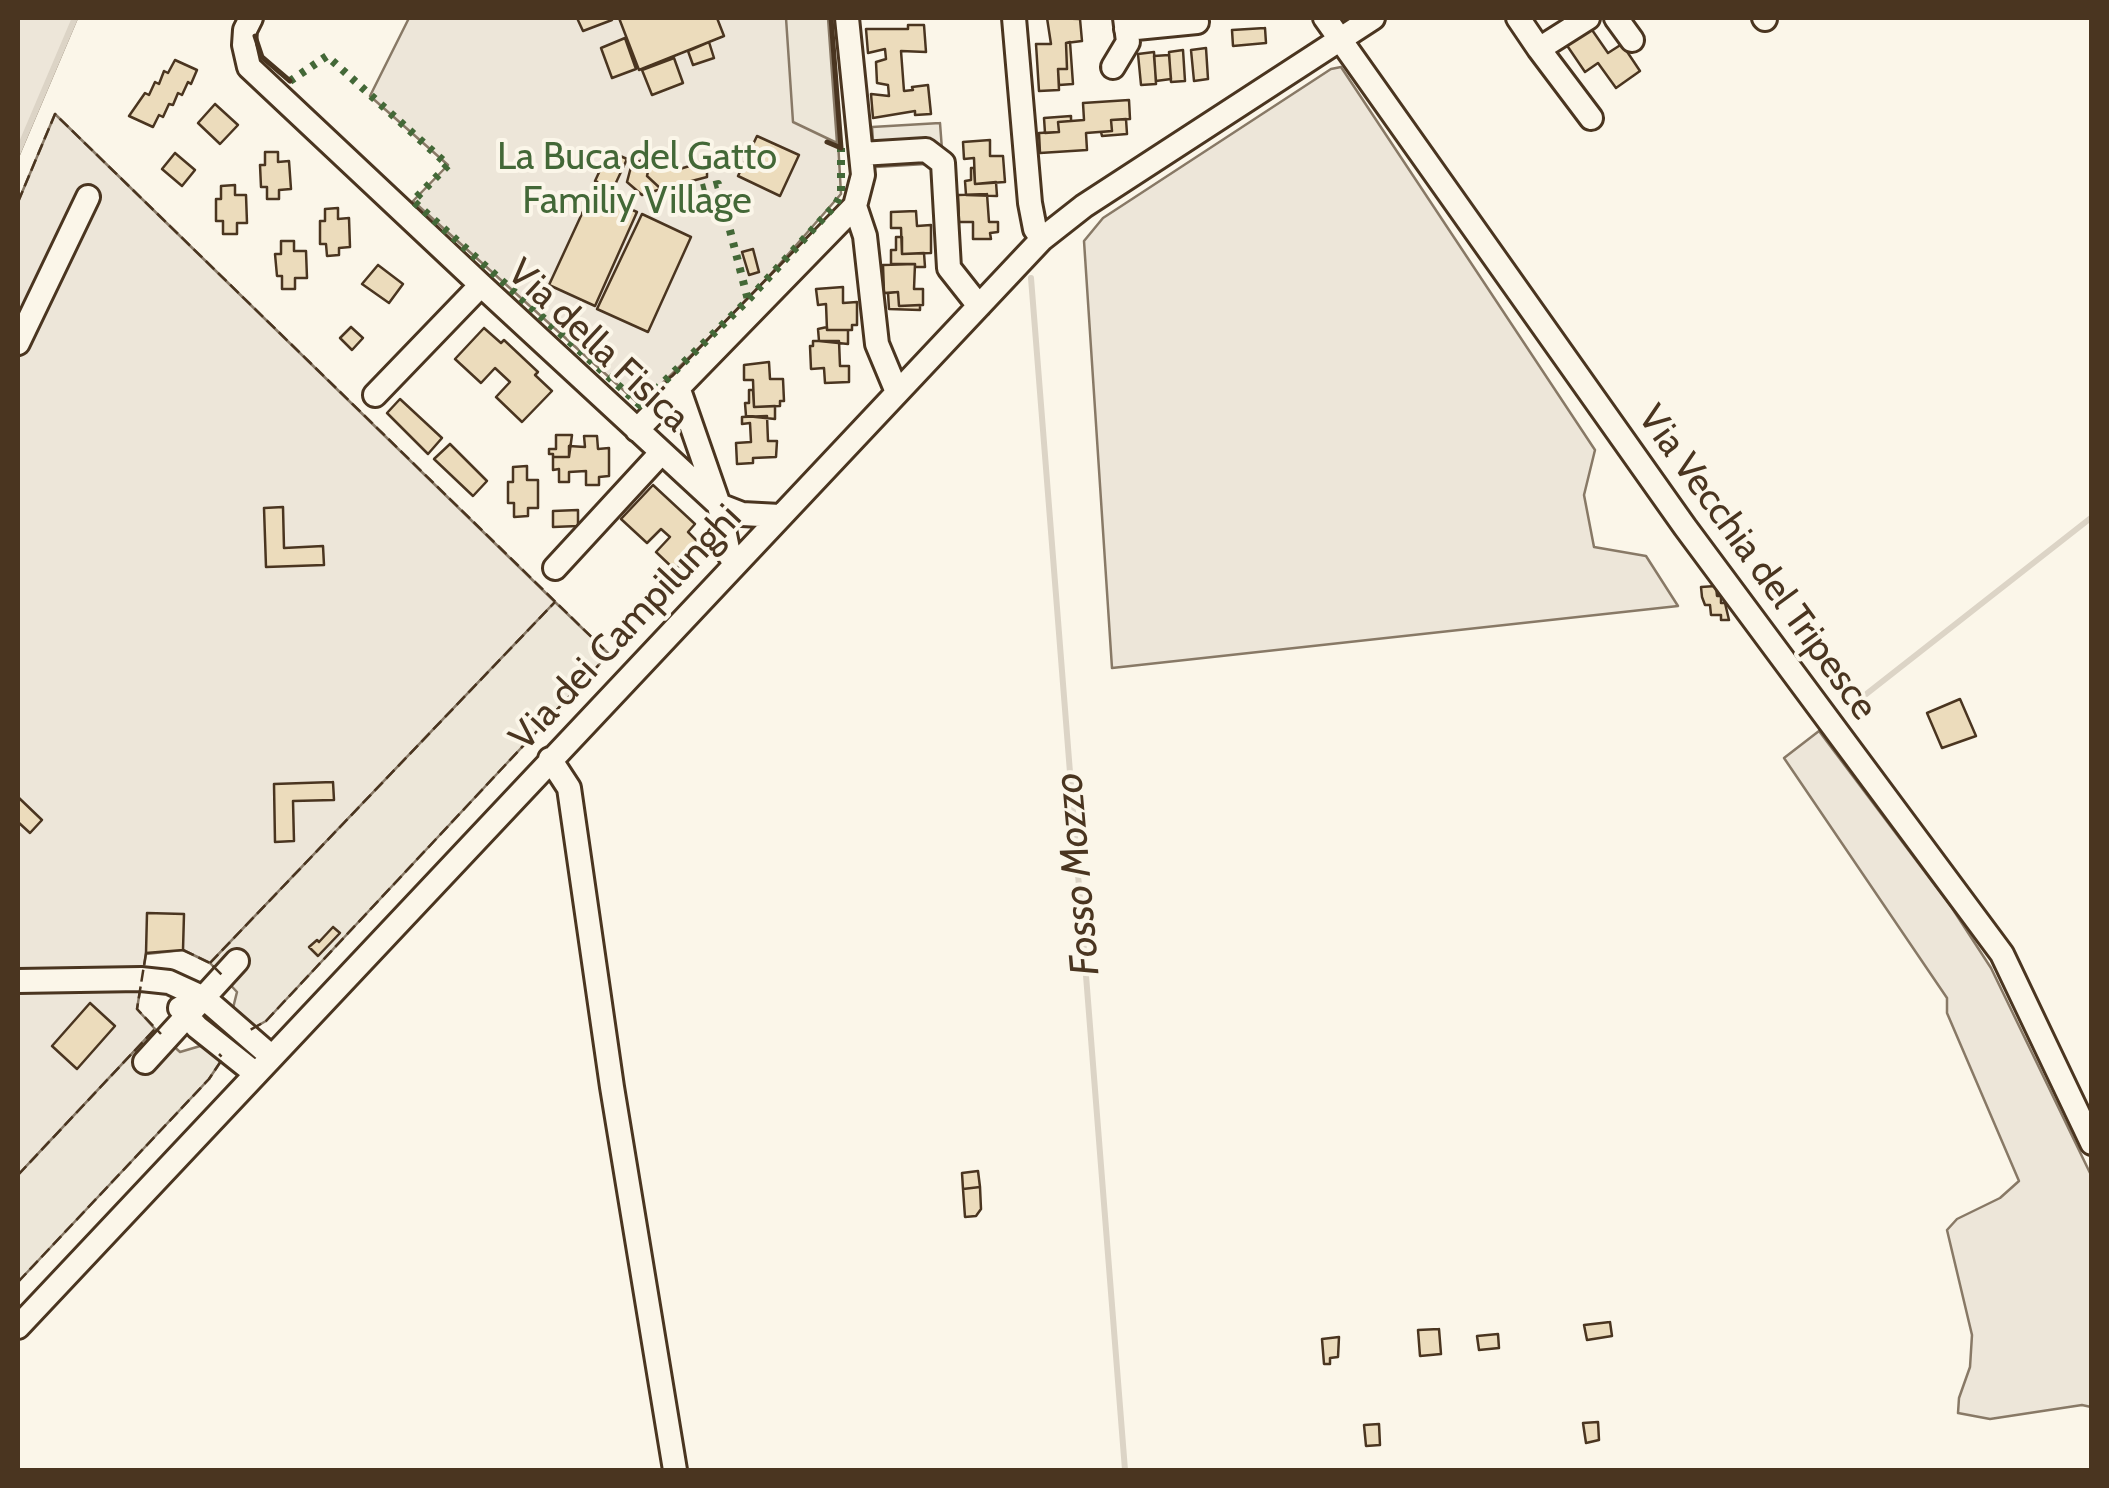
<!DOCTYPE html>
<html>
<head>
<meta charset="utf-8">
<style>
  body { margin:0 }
  #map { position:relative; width:2109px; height:1488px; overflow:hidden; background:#fbf6e9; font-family:Cabin,sans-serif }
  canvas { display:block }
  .frame { position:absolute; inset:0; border:20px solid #4a3520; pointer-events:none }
</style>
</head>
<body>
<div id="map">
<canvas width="2109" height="1488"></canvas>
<div class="frame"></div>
</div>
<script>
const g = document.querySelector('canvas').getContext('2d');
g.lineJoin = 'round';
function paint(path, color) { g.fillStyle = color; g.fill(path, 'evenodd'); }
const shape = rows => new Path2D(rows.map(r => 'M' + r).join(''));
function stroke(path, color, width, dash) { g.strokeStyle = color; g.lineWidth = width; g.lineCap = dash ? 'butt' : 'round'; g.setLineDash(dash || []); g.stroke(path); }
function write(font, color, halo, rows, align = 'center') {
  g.font = font + ' Cabin,sans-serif'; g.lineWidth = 8; g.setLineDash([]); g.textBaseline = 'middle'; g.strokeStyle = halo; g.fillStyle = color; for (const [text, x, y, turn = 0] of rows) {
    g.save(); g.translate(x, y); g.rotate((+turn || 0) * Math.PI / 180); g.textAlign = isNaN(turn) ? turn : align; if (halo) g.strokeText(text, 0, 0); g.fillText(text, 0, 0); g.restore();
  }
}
const green = shape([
  [18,18,77,18,18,157,18,18],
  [409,18,831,18,841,194,748,300,640,405,413,201,448,165,370,96,409,18],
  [1341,67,1595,450,1584,495,1594,547,1646,556,1678,606,1112,668,1084,241,1103,218,1331,69,1341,67],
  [55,114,555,602,210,963,183,950,146,954,137,1009,155,1029,18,1175,18,202,55,114],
  [1819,731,1952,908,1991,968,2091,1175,2091,1407,2082,1405,1990,1419,1958,1413,1959,1398,1970,1367,1972,1335,1947,1230,1957,1219,2000,1198,2019,1181,1947,1013,1947,998,1784,758,1819,731]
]);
const parking = shape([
  [786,18,828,18,837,143,793,122,786,18],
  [940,123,943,163,875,167,872,127,940,123],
  [555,602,609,654,266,1021,250,1030,231,1016,237,992,210,963,555,602],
  [155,1029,180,1052,207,1044,223,1058,209,1079,18,1282,18,1175,155,1029]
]);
const stream = shape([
  [18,152,75,18],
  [1031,278,1125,1470],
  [1851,706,2092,517]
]);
const building = shape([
  [577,18,611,18,612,20,583,31,577,18],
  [619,18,717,18,724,36,639,70,619,18],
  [1047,18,1080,19,1082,41,1066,43,1067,69,1058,69,1059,90,1039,91,1036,44,1051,44,1047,18],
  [908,25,924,25,926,52,901,51,904,91,913,90,912,87,928,85,931,114,915,115,915,111,873,118,871,94,889,96,888,85,877,83,876,62,886,59,885,49,868,53,866,29,908,29,908,25],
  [1590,27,1608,53,1622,44,1640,71,1616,88,1598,63,1585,72,1566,44,1590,27],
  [1265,28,1266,43,1233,46,1232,30,1265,28],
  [625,38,636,69,612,78,601,48,625,38],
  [709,42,714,58,693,65,688,51,709,42],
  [1070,42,1073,84,1059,85,1058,69,1067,69,1066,43,1070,42],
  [1206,48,1208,79,1194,81,1191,50,1206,48],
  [1183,50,1185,81,1171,82,1169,52,1183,50],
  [1154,52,1156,84,1141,85,1138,54,1154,52],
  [1169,55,1171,79,1156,81,1154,56,1169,55],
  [674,58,683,83,652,95,642,70,674,58],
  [175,60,197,70,191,84,188,82,182,95,178,93,173,105,169,104,163,117,159,115,153,127,129,116,145,93,149,95,155,82,159,84,164,71,168,73,175,60],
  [1129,100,1130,119,1111,120,1112,131,1086,133,1087,150,1040,153,1039,133,1059,132,1058,122,1084,120,1083,103,1129,100],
  [215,104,238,125,220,144,198,123,215,104],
  [1071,116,1071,121,1058,122,1059,132,1045,133,1044,118,1071,116],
  [1126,119,1127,134,1102,136,1101,132,1112,131,1111,120,1126,119],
  [757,136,799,155,780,196,738,176,757,136],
  [990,140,990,156,1003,156,1005,182,975,184,974,158,964,159,963,142,990,140],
  [609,151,627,159,613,189,595,181,609,151],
  [660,151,676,170,707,161,707,177,661,189,647,176,651,158,660,151],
  [265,152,278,152,278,162,289,161,291,189,279,190,279,199,267,199,267,187,261,187,260,165,265,165,265,152],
  [175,153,195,170,182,186,162,169,175,153],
  [651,158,647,176,661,189,642,195,627,182,632,163,651,158],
  [971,168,974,168,975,184,996,182,997,196,966,195,965,181,971,180,971,168],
  [235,185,235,195,246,195,247,223,237,223,237,234,223,234,223,221,216,221,216,199,221,199,221,186,235,185],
  [592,192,637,212,595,306,549,285,592,192],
  [987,194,989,222,998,222,998,232,990,233,991,239,973,239,973,222,959,222,958,195,987,194],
  [338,208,338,219,349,218,350,247,339,248,339,255,327,256,326,244,320,244,320,221,325,221,325,209,338,208],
  [916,211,917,226,931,225,931,253,902,254,901,228,891,228,891,212,916,211],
  [642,214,691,237,648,332,597,309,642,214],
  [896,237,902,237,902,254,924,253,925,267,915,267,915,264,891,264,891,250,896,250,896,237],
  [281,241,294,241,294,251,306,251,307,278,295,278,295,289,282,289,282,276,277,276,275,254,281,254,281,241],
  [753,249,759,272,749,275,742,252,753,249],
  [915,264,914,289,923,289,923,305,899,306,898,292,884,293,883,265,915,264],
  [378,265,403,284,389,303,362,284,378,265],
  [843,287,843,303,857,302,857,325,852,325,852,330,827,330,826,304,818,305,816,289,843,287],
  [898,292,899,306,920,305,920,310,889,309,888,293,898,292],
  [351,327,363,338,352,350,340,338,351,327],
  [827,327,827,330,848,330,848,344,819,341,818,329,827,327],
  [484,328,501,343,504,340,538,372,535,375,552,391,522,422,496,397,510,382,495,368,481,383,455,359,484,328],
  [813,341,839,341,840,366,849,366,849,382,825,383,824,368,811,369,810,346,813,346,813,341],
  [769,362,770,379,783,379,784,401,780,401,780,406,754,407,753,380,744,380,744,365,769,362],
  [749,390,753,390,754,407,775,406,775,419,746,416,745,403,749,403,749,390],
  [400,399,442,438,428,454,387,413,400,399],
  [767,416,768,441,777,441,776,457,753,458,753,463,737,464,736,443,751,442,750,423,742,424,742,417,767,416],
  [556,435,572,435,569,457,553,457,553,454,549,454,549,449,556,449,556,435],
  [584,436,597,436,598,449,609,448,609,476,599,477,599,485,586,485,586,471,569,472,569,482,559,482,559,469,553,470,553,457,569,457,569,446,585,447,584,436],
  [450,444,487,481,473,496,434,459,450,444],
  [527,466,527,480,538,480,538,508,528,508,528,516,514,517,514,503,508,503,508,482,513,482,513,467,527,466],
  [653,485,695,524,688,532,697,541,694,544,698,547,675,570,656,552,670,537,661,529,647,543,621,519,653,485],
  [283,507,284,548,323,546,324,565,266,567,264,508,283,507],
  [578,510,578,526,553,527,553,511,578,510],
  [1716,586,1717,596,1721,596,1721,603,1725,603,1729,620,1721,620,1721,615,1711,615,1710,605,1705,605,1702,597,1701,587,1716,586],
  [1960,699,1976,736,1942,748,1927,713,1960,699],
  [333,782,334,800,293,801,294,841,275,842,274,784,333,782],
  [18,797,42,820,30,833,18,822,18,797],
  [147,913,184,914,183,950,146,953,147,913],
  [333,927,340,933,318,956,309,947,317,940,319,942,333,927],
  [90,1003,115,1026,77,1069,52,1046,90,1003],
  [978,1171,980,1187,963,1189,962,1173,978,1171],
  [980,1187,981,1209,976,1216,965,1217,963,1189,980,1187],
  [1610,1322,1612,1336,1587,1340,1584,1325,1610,1322],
  [1439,1329,1441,1354,1420,1356,1418,1330,1439,1329],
  [1498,1334,1499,1348,1479,1350,1477,1336,1498,1334],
  [1339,1337,1338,1357,1330,1358,1330,1364,1324,1364,1322,1339,1339,1337],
  [1598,1422,1599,1440,1586,1443,1583,1423,1598,1422],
  [1379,1424,1380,1445,1366,1446,1364,1425,1379,1424]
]);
const minor = shape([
  [251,18,245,30,244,45,249,67,481,285,719,505,742,514,780,516],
  [1014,18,1030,203,1035,229,1042,239],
  [1325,18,1685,527,2002,954,2092,1143],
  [1518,18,1539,49,1588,18],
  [1616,18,1632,40],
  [1764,18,1765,19],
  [1126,29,1197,22],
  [1539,49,1591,118],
  [1113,67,1128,42,1125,18],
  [861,154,926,150,943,163,949,268,979,306],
  [855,206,865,236,877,344,897,392],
  [18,343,88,197],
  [678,387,719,505,729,554,735,564],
  [375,395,481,285],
  [637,430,855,206,863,175,847,18],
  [555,568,661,453],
  [550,759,569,788,612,1087,675,1470],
  [18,981,141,979,169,982,204,998,272,1057],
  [180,1008,197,1027,256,1074],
  [145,1062,237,961],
  [18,1327,1042,239,1084,206,1373,18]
]);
const hedge = shape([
  [290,81,327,56,448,165,413,201,640,405,748,300,836,204,841,194,841,148],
  [676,195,718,184,748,300]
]);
const fence = shape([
  [18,202,55,114,609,654,266,1021,250,1030],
  [183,950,210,963,222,975],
  [146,953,137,1009,161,1034],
  [210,963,555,602],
  [18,1175,155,1029],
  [18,1282,209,1079,223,1058,219,1054]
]);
const wall = shape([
  [255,36,262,57,290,81],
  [827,142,841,148,831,18]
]);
const parkNames = [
  ["La Buca del Gatto",637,158],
  ["Familiy Village",637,202]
];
const streetNames = [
  ["Via della Fisica",598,346,43],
  ["Via Vecchia del Tripesce",1757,563,54],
  ["Via dei Campilunghi",626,628,-47]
];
const waterNames = [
  ["Fosso Mozzo",1078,874,-95]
];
paint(green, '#ede6d9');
stroke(green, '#887966', 2.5);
paint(parking, '#ede7d9');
stroke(parking, '#887966', 2.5);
stroke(stream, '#dcd4c6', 6);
paint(building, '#ecdcbc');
stroke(building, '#4a3520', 2.5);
stroke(minor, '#4a3520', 28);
stroke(minor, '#fbf6e9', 22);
stroke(hedge, '#436837', 8, [5, 8]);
stroke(fence, '#4a3520', 2.5, [12, 5]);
stroke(wall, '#4a3520', 5);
write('38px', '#436837', '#fbf6e9', parkNames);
write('38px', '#4a3520', '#fbf6e9', streetNames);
write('italic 40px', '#4a3520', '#fbf6e9', waterNames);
</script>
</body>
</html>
